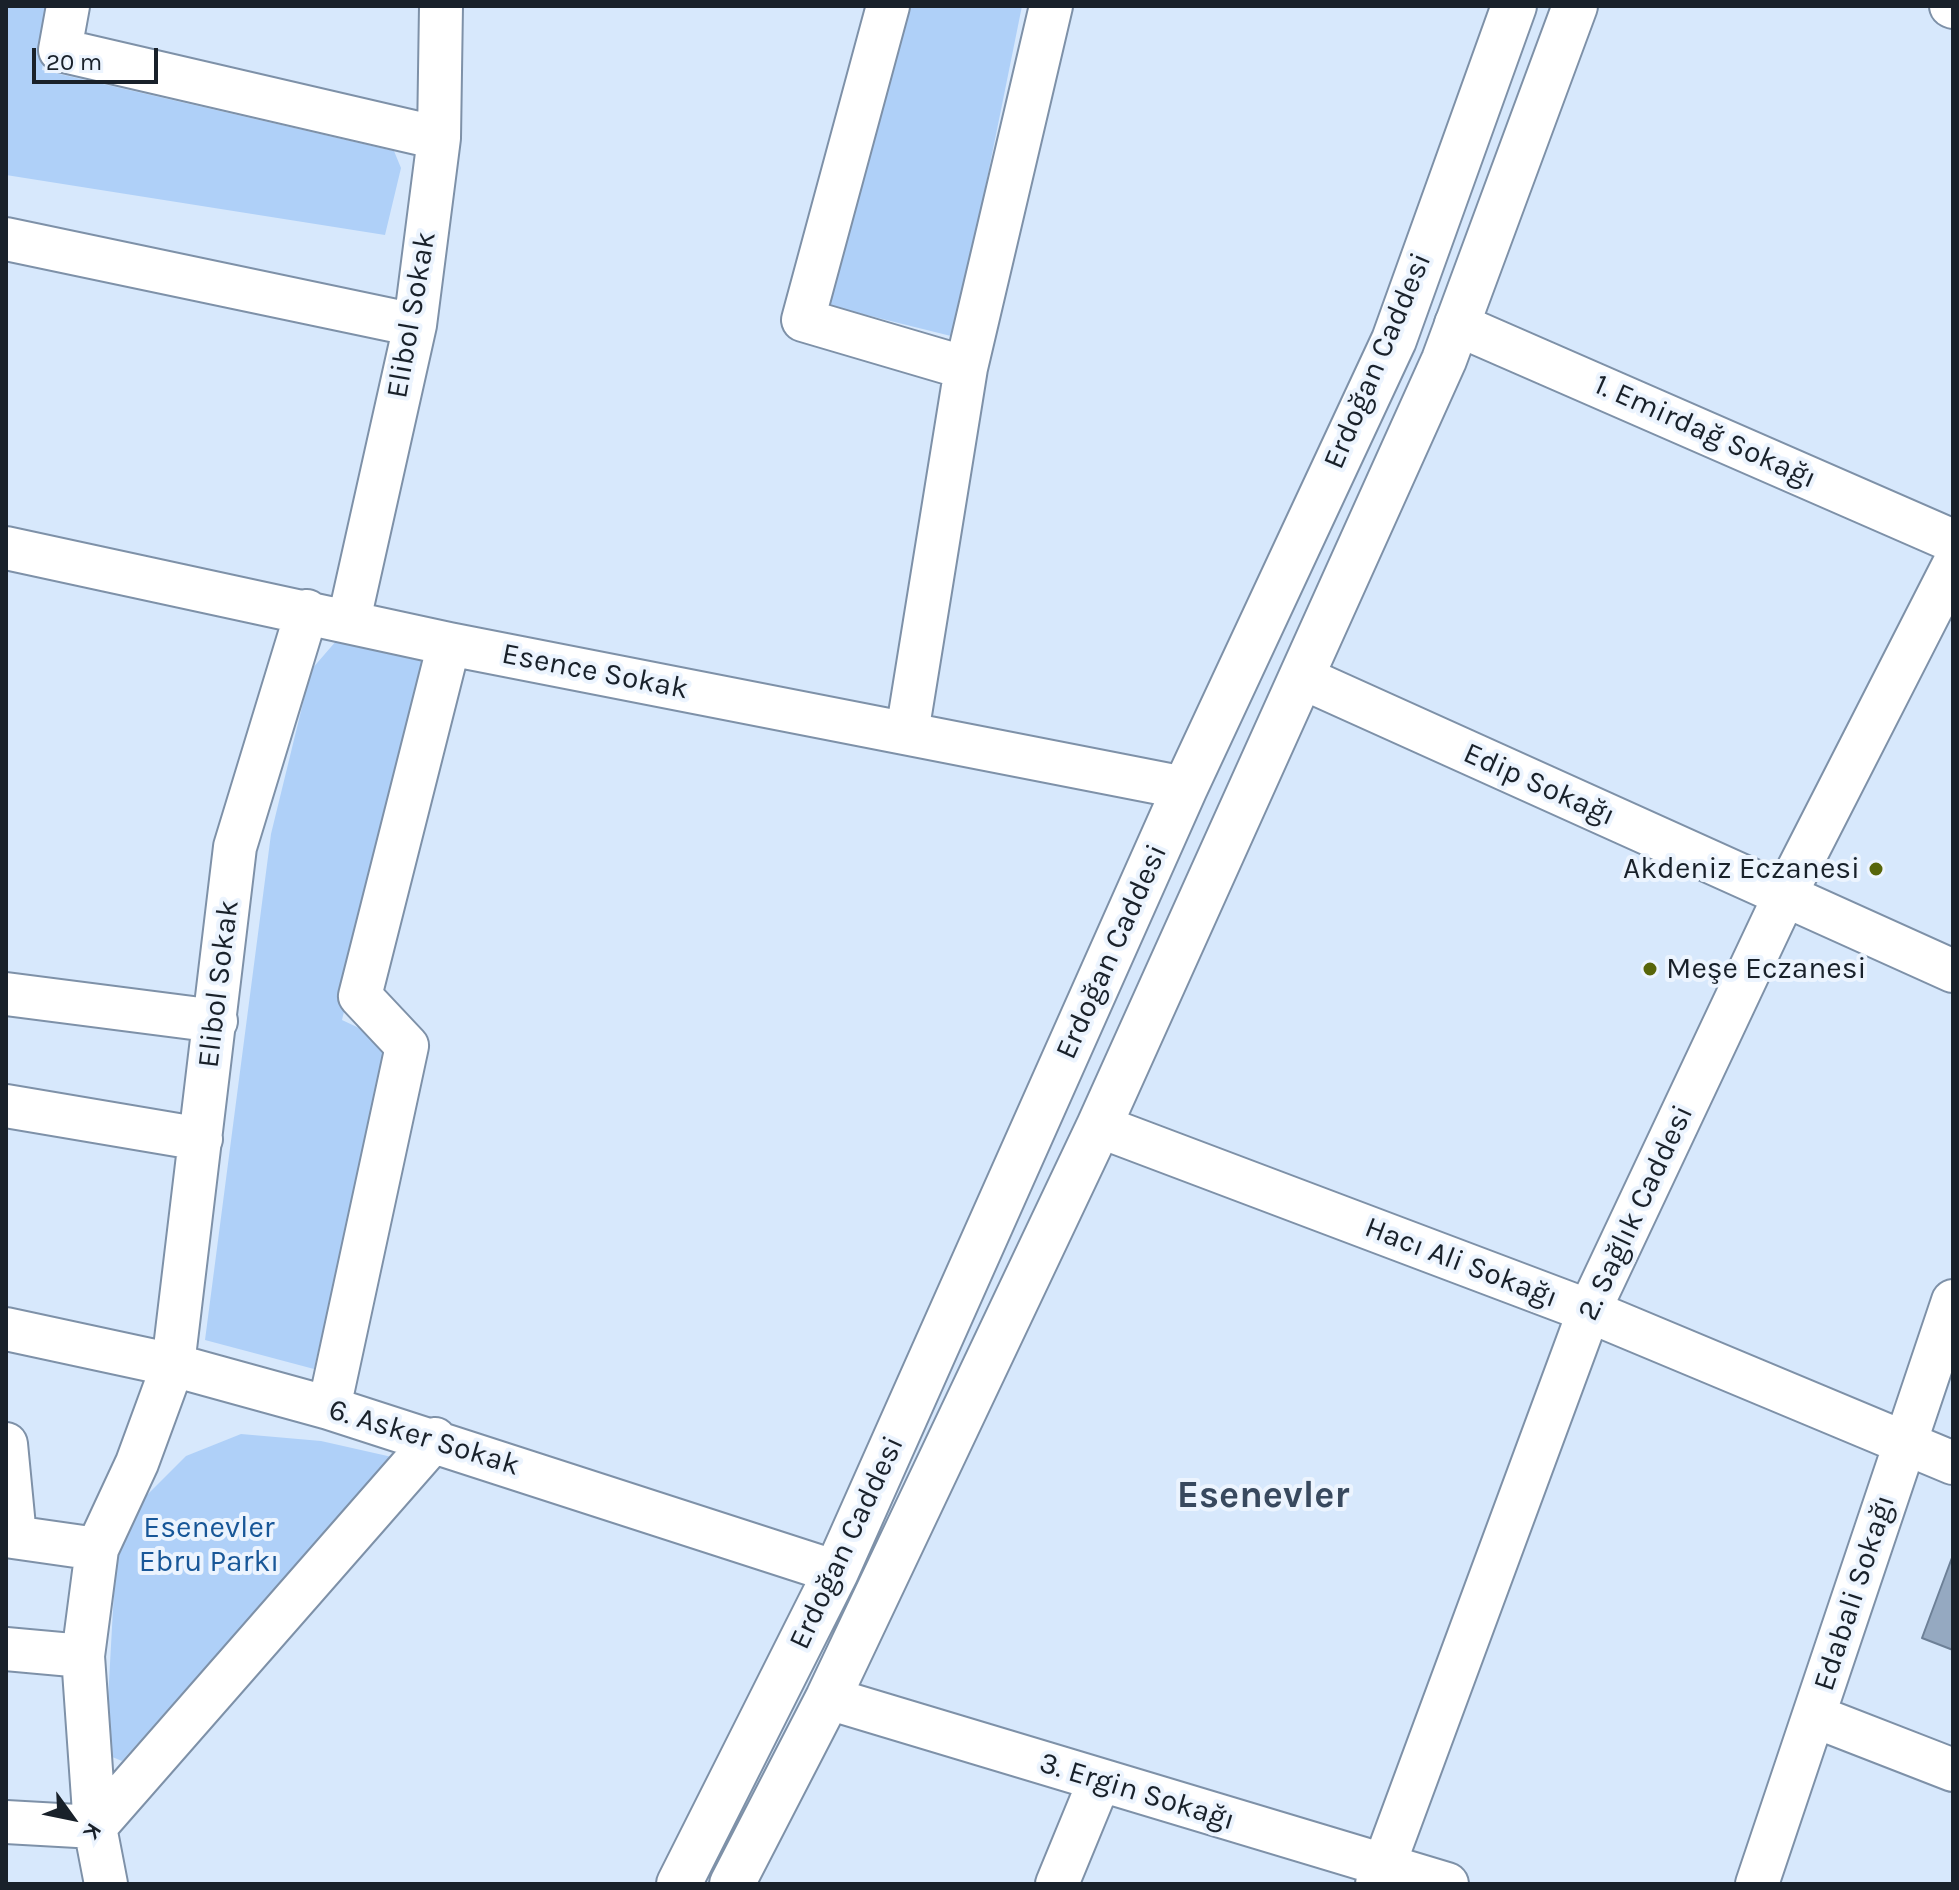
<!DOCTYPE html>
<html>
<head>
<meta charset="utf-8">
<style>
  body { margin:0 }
  #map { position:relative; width:1959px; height:1890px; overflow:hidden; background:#d7e8fc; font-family:Karla,sans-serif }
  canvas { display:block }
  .frame { position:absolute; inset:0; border:8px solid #19212a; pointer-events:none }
  .north { position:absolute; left:32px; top:1778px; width:80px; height:80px; -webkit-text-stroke:6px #ecf4fe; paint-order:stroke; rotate:123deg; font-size:22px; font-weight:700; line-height:32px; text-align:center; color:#19212a }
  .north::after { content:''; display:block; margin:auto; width:28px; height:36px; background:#19212a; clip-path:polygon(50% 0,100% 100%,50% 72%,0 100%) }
  .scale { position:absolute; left:32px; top:48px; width:126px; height:36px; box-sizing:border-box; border:4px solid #19212a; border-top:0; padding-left:10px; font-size:24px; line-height:28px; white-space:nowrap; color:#19212a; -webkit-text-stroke:6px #ecf4fe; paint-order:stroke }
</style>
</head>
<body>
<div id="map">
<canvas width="1959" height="1890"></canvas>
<div class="frame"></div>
<div class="north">K</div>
<div class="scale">20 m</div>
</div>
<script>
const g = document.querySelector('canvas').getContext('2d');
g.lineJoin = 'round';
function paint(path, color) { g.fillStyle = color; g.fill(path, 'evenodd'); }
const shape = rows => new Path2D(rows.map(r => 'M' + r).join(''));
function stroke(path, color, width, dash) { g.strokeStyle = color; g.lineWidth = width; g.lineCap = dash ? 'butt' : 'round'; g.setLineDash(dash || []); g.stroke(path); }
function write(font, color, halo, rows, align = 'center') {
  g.font = font + ' Karla,sans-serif'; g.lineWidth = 8; g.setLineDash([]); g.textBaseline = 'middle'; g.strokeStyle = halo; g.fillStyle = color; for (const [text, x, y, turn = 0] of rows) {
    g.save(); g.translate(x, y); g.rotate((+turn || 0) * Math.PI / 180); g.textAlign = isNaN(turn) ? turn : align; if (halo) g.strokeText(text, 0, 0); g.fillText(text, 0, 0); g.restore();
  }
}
const green = shape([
  [6,6,52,6,42,70,394,151,401,168,385,235,6,175],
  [904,6,1022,6,955,337,826,305],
  [337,640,427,660,342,1020,389,1042,314,1369,205,1340,271,834,311,670],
  [241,1434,321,1441,392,1457,122,1761,105,1754,116,1555,142,1500,186,1456]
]);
const building = shape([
  [1953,1555,1953,1650,1922,1638,1953,1555]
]);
const minor = shape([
  [68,6,60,50,439,138],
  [888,6,803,320,966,368],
  [1951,6,1953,7],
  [6,239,415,325],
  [1456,324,1953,541],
  [6,548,449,644,1185,788],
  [349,620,415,325,439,138,441,6],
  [1301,677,1953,971],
  [907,733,966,368,1051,6],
  [6,994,216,1021],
  [6,1106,201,1139],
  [1099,1126,1589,1311,1953,1463],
  [6,1329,173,1365,329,1408,836,1572],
  [329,1408,407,1046,360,996,449,644],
  [6,1444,15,1537],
  [6,1536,97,1549],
  [6,1649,83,1656],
  [828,1698,1447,1884],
  [1814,1716,1953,1770],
  [6,1822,95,1827,435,1439],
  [106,1884,95,1827,83,1656,97,1549,137,1463,173,1365,235,847,307,611],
  [1057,1884,1099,1782],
  [1377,1884,1589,1311,1785,895,1953,566],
  [1757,1884,1953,1301]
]);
const primary = shape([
  [679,1884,836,1572,1185,788,1394,340,1514,6],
  [732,1884,828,1698,1099,1126,1444,360,1575,6]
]);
const markers = [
  [1876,869,8,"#576509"],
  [1650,969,8,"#576509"]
];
const streetNames = [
  ["Elibol Sokak",412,315,-80],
  ["Erdoğan Caddesi",1378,361,-67],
  ["1. Emirdağ Sokağı",1705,432,24],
  ["Esence Sokak",595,672,11],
  ["Edip Sokağı",1539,785,24],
  ["Erdoğan Caddesi",1112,952,-66],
  ["Elibol Sokak",219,984,-83],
  ["2. Sağlık Caddesi",1636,1213,-65],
  ["Hacı Ali Sokağı",1461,1263,21],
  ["6. Asker Sokak",424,1438,17],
  ["Erdoğan Caddesi",847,1543,-65],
  ["Edabali Sokağı",1855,1593,-72],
  ["3. Ergin Sokağı",1137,1792,17]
];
const poiNames = [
  ["Akdeniz Eczanesi",1860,869],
  ["Meşe Eczanesi",1666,969,"left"]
];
const parkNames = [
  ["Esenevler",209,1528],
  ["Ebru Parkı",209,1562]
];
const districtNames = [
  ["Esenevler",1263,1496]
];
paint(green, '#afd0f8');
paint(building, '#95a9c1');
stroke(building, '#6d8097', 2);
stroke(minor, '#7e91a8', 46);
stroke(primary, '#7e91a8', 48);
stroke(minor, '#fff', 42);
stroke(primary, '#fff', 44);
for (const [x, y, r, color] of markers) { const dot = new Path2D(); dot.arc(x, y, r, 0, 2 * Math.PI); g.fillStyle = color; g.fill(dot); stroke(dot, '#ecf4fe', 3); }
write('30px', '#19212a', '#ecf4fe', streetNames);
write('30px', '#19212a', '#ecf4fe', poiNames, 'right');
write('30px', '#185798', '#ecf4fe', parkNames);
write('bold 38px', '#38495e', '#ecf4fe', districtNames);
</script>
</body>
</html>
